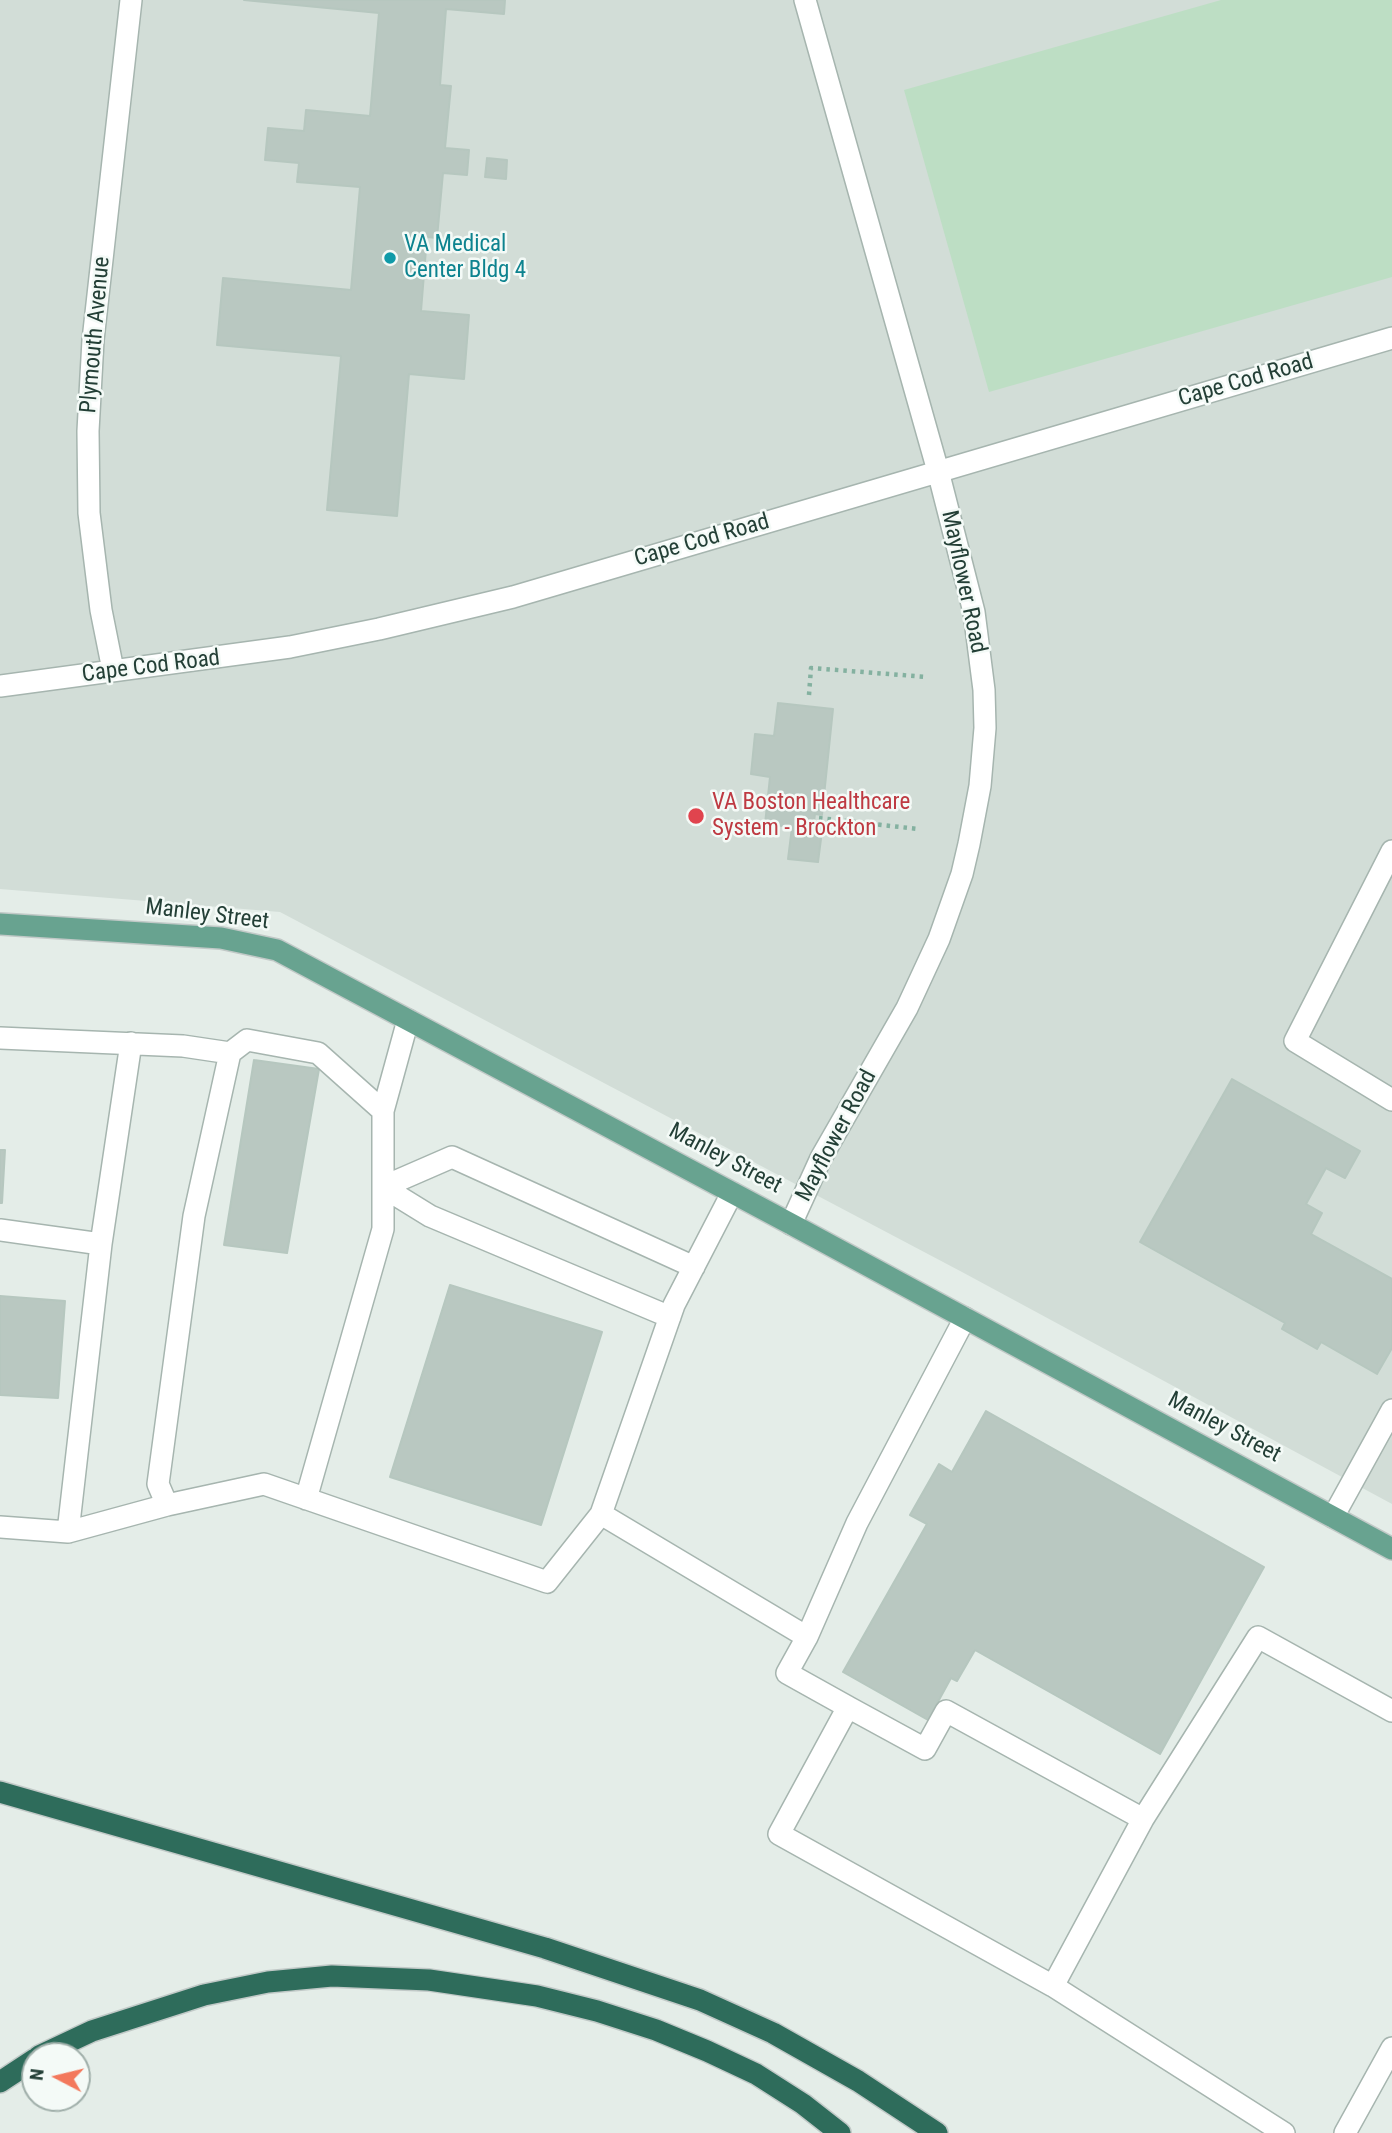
<!DOCTYPE html>
<html>
<head>
<meta charset="utf-8">
<style>
  body { margin:0 }
  #map { position:relative; width:1392px; height:2133px; overflow:hidden; background:#e4ede8; font-family:"Roboto Condensed",sans-serif }
  canvas { display:block }
  .north { position:absolute; left:21px; top:2042px; width:70px; height:70px; box-sizing:border-box; background:#f4faf7; border:2px solid #a0afaa; border-radius:50%; rotate:277deg; font-size:19px; font-weight:700; line-height:28px; text-align:center; color:#233f36 }
  .north::after { content:''; display:block; margin:auto; width:24px; height:32px; background:#f3785c; clip-path:polygon(50% 0,100% 100%,50% 72%,0 100%) }
</style>
</head>
<body>
<div id="map">
<canvas width="1392" height="2133"></canvas>
<div class="north">N</div>
</div>
<script>
const g = document.querySelector('canvas').getContext('2d');
g.lineJoin = 'round';
function paint(path, color) { g.fillStyle = color; g.fill(path, 'evenodd'); }
const shape = rows => new Path2D(rows.map(r => 'M' + r).join(''));
function stroke(path, color, width, dash) { g.strokeStyle = color; g.lineWidth = width; g.lineCap = dash ? 'butt' : 'round'; g.setLineDash(dash || []); g.stroke(path); }
function write(font, color, halo, rows, align = 'center') {
  g.font = font + ' "Roboto Condensed",sans-serif'; g.lineWidth = 5; g.setLineDash([]); g.textBaseline = 'middle'; g.strokeStyle = halo; g.fillStyle = color; for (const [text, x, y, turn = 0] of rows) {
    g.save(); g.translate(x, y); g.rotate((+turn || 0) * Math.PI / 180); g.textAlign = isNaN(turn) ? turn : align; if (halo) g.strokeText(text, 0, 0); g.fillText(text, 0, 0); g.restore();
  }
}
const built = shape([
  [0,0,1392,0,1392,1504,962,1272,280,912,0,889]
]);
const green = shape([
  [1221,0,1392,0,1392,277,989,392,904,90]
]);
const building = shape([
  [244,0,505,0,504,14,446,9,440,85,451,86,445,148,469,150,467,175,443,173,437,238,427,237,421,311,469,315,464,379,409,374,397,516,327,510,341,356,217,345,223,278,351,290,360,187,297,182,299,163,265,160,268,128,304,131,306,110,370,116,379,13,244,0],
  [487,158,507,160,506,179,485,177,487,158],
  [778,703,833,709,822,815,815,814,813,830,822,831,818,862,788,859,792,827,765,824,770,777,751,774,755,734,774,736,778,703],
  [254,1060,319,1069,287,1253,224,1245,254,1060],
  [1232,1079,1360,1151,1345,1178,1326,1168,1306,1204,1322,1213,1311,1234,1392,1279,1392,1348,1377,1374,1321,1342,1317,1349,1282,1329,1285,1323,1140,1242,1232,1079],
  [0,1150,5,1150,2,1203,0,1203,0,1150],
  [450,1285,602,1332,541,1525,390,1477,450,1285],
  [0,1296,65,1301,58,1398,0,1395,0,1296],
  [986,1411,1264,1567,1160,1754,975,1650,957,1681,951,1678,928,1720,843,1672,927,1524,910,1515,939,1464,952,1472,986,1411]
]);
const path = shape([
  [809,695,811,668,927,677],
  [819,818,918,829]
]);
const minor = shape([
  [113,670,101,610,89,513,88,431,93,340,131,0],
  [0,686,290,647,379,629,513,597,1392,338],
  [1392,851,1295,1041,1392,1100],
  [0,1038,183,1046,230,1053],
  [383,1187,452,1157,694,1267],
  [383,1187,430,1216,670,1317],
  [791,1224,821,1158,907,1008,939,939,962,874,969,844,980,786,985,728,984,690,974,612,938,471,805,0],
  [0,1230,101,1244],
  [306,1499,383,1229,383,1111,408,1020],
  [167,1505,158,1484,194,1216,230,1053,247,1040,318,1053,383,1111],
  [601,1514,807,1637,857,1523,965,1318],
  [1333,1517,1392,1410],
  [0,1527,68,1532,167,1505,264,1484,547,1582,601,1514,674,1305,732,1193],
  [68,1532,101,1244,131,1043],
  [807,1637,787,1673,848,1707,779,1834,1053,1986,1284,2133],
  [848,1707,925,1749,946,1711,1143,1819,1258,1637,1392,1711],
  [1053,1986,1143,1819],
  [1345,2133,1392,2048]
]);
const major = shape([
  [0,924,221,938,277,950,791,1224,1392,1549]
]);
const highway = shape([
  [0,1792,545,1948,700,2000,773,2033,858,2081,937,2133],
  [39,2056,92,2031,204,1995,268,1982,332,1976,429,1980,537,1996,597,2011,656,2030,707,2051,756,2074,803,2104,840,2133],
  [0,2082,35,2059]
]);
const markers = [
  [390,258,7,"#0f9aa8"],
  [696,816,9,"#e0444e"]
];
const cultureNames = [
  ["VA Medical",404,245],
  ["Center Bldg 4",404,271]
];
const streetNames = [
  ["Plymouth Avenue",96,335,-85],
  ["Cape Cod Road",1246,381,-16],
  ["Cape Cod Road",702,541,-16],
  ["Mayflower Road",963,582,78],
  ["Cape Cod Road",151,667,-7],
  ["Manley Street",207,915,7],
  ["Mayflower Road",837,1136,-62],
  ["Manley Street",725,1159,28],
  ["Manley Street",1224,1428,28]
];
const healthNames = [
  ["VA Boston Healthcare",712,803],
  ["System - Brockton",712,829]
];
paint(built, '#d2ddd7');
paint(green, '#bddec4');
paint(building, '#b9c8c1');
stroke(building, '#b6c7bf', 2);
stroke(minor, '#a6b5af', 24);
stroke(major, '#c1c9c7', 24);
stroke(highway, '#c1c9c7', 24);
stroke(path, '#84b1a0', 4.5, [3.5, 5]);
stroke(minor, '#fff', 21);
stroke(major, '#68a390', 21);
stroke(highway, '#2e6c5b', 21);
for (const [x, y, r, color] of markers) { const dot = new Path2D(); dot.arc(x, y, r, 0, 2 * Math.PI); g.fillStyle = color; g.fill(dot); stroke(dot, '#f4faf7', 2.5); }
write('23px', '#0d838f', '#f4faf7', cultureNames, 'left');
write('23px', '#233f36', '#f4faf7', streetNames);
write('23px', '#be3a42', '#f4faf7', healthNames, 'left');
</script>
</body>
</html>
